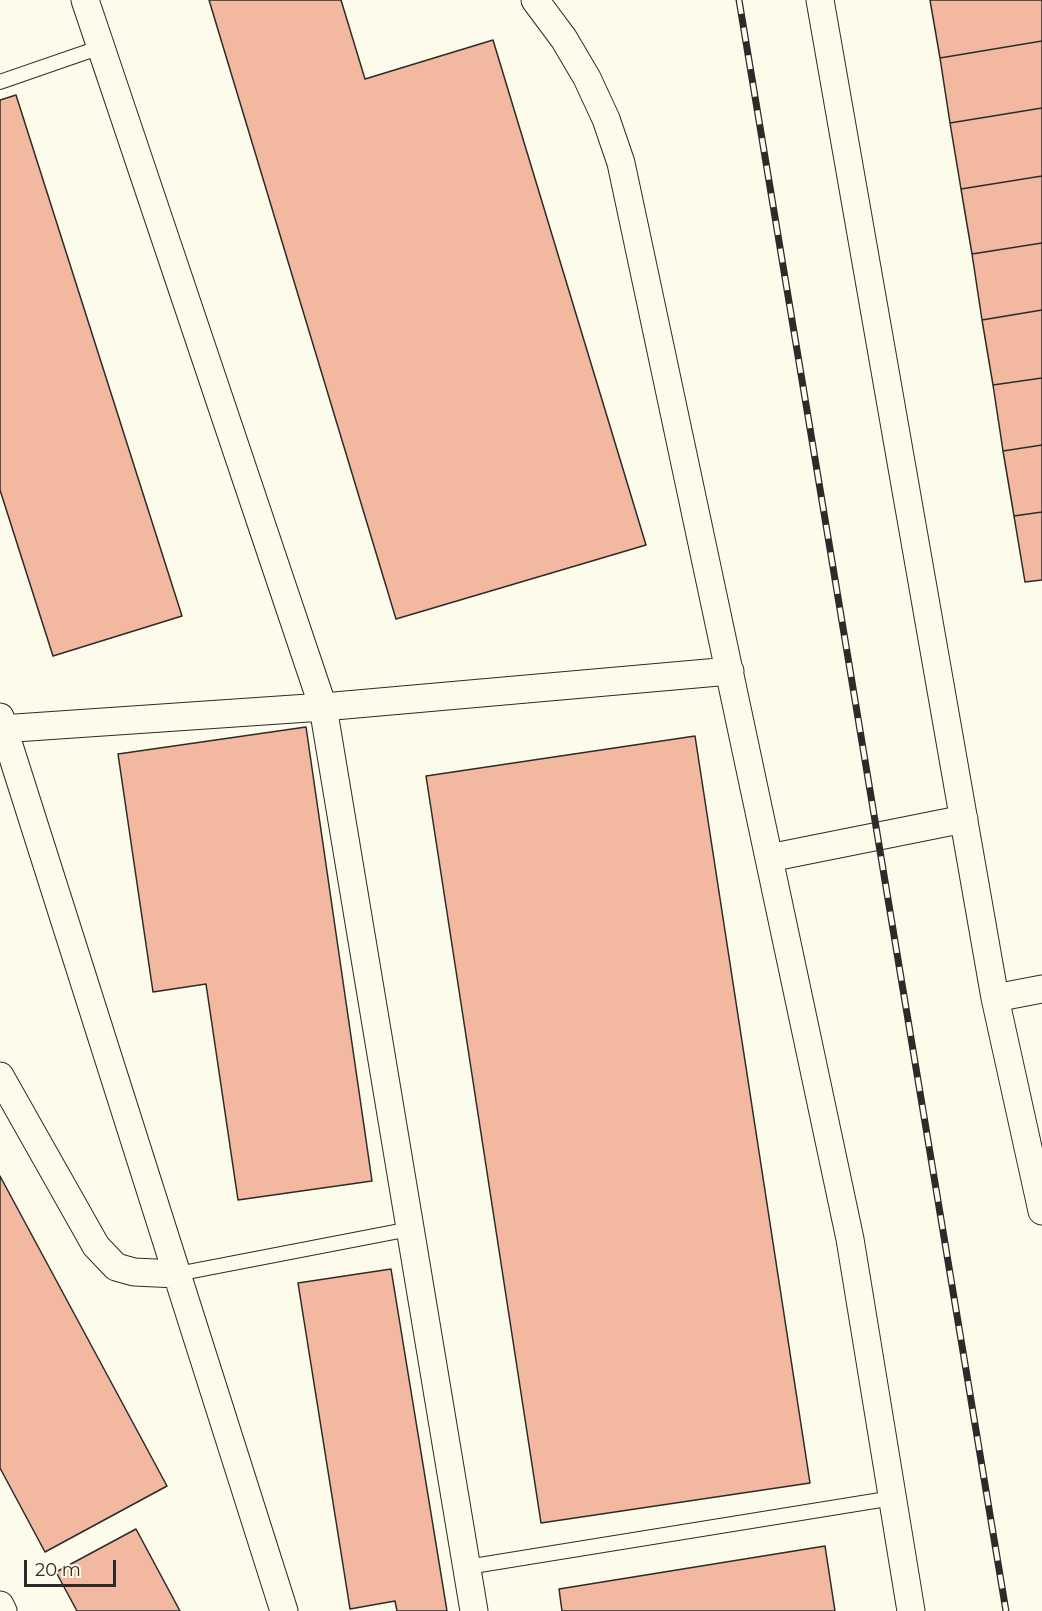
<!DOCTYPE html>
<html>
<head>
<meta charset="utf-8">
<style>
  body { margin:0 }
  #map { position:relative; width:1042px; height:1611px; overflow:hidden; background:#fdfbea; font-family:Montserrat,sans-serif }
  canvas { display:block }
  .scale { position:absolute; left:24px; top:1560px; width:92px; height:27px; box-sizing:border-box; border:3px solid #2b2b2b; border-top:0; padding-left:8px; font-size:18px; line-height:21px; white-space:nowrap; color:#2b2b2b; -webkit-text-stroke:4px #fdfbea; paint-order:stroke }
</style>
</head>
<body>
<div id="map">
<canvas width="1042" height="1611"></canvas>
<div class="scale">20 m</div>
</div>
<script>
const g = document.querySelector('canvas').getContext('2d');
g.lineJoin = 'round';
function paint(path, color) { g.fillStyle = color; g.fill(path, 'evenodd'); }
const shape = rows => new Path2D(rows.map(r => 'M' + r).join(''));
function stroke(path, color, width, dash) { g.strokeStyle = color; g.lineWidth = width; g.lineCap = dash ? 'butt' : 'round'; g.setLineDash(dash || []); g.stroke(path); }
const building = shape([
  [209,0,341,0,365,79,493,40,646,545,396,619,209,0],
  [930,0,1042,0,1042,41,940,58,930,0],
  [1042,41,1042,108,950,123,940,58,1042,41],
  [16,95,182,616,53,656,0,490,0,100,16,95],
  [1042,108,1042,176,961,189,950,123,1042,108],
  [1042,176,1042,243,972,254,961,189,1042,176],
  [1042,243,1042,310,982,320,972,254,1042,243],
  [1042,310,1042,378,993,385,982,320,1042,310],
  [1042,378,1042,445,1003,451,993,385,1042,378],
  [1042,445,1042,512,1014,516,1003,451,1042,445],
  [1042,512,1042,580,1025,582,1014,516,1042,512],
  [306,727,372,1181,238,1200,206,984,153,992,118,754,306,727],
  [695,736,810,1483,541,1523,426,776,695,736],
  [0,1176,167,1486,45,1552,0,1468,0,1176],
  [391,1269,447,1611,397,1611,395,1601,350,1609,298,1283,391,1269],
  [136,1529,180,1611,77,1611,56,1572,136,1529],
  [825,1546,835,1611,562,1611,559,1589,825,1546]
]);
const lane = shape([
  [0,82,101,47],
  [177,1274,410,1229],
  [467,1567,893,1498]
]);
const street = shape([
  [85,0,323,707,474,1611],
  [535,0,564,39,587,78,606,119,621,163,850,1239,911,1611],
  [820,0,995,998,1042,1211],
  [0,717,284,1611],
  [0,729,323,707,730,671],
  [769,858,964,819],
  [995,998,1042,989],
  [0,1076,96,1246,116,1267,134,1272,177,1274],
  [0,1605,3,1611]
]);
const rail = shape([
  [739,0,1006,1611]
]);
paint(building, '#f2b8a0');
stroke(building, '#2b2b2b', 1.5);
stroke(lane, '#2b2b2b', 16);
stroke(street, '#2b2b2b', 29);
stroke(lane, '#fdfbea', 14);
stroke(street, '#fdfbea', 27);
stroke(rail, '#2b2b2b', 7);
stroke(rail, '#fdfbea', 4.5, [14]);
</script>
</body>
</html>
